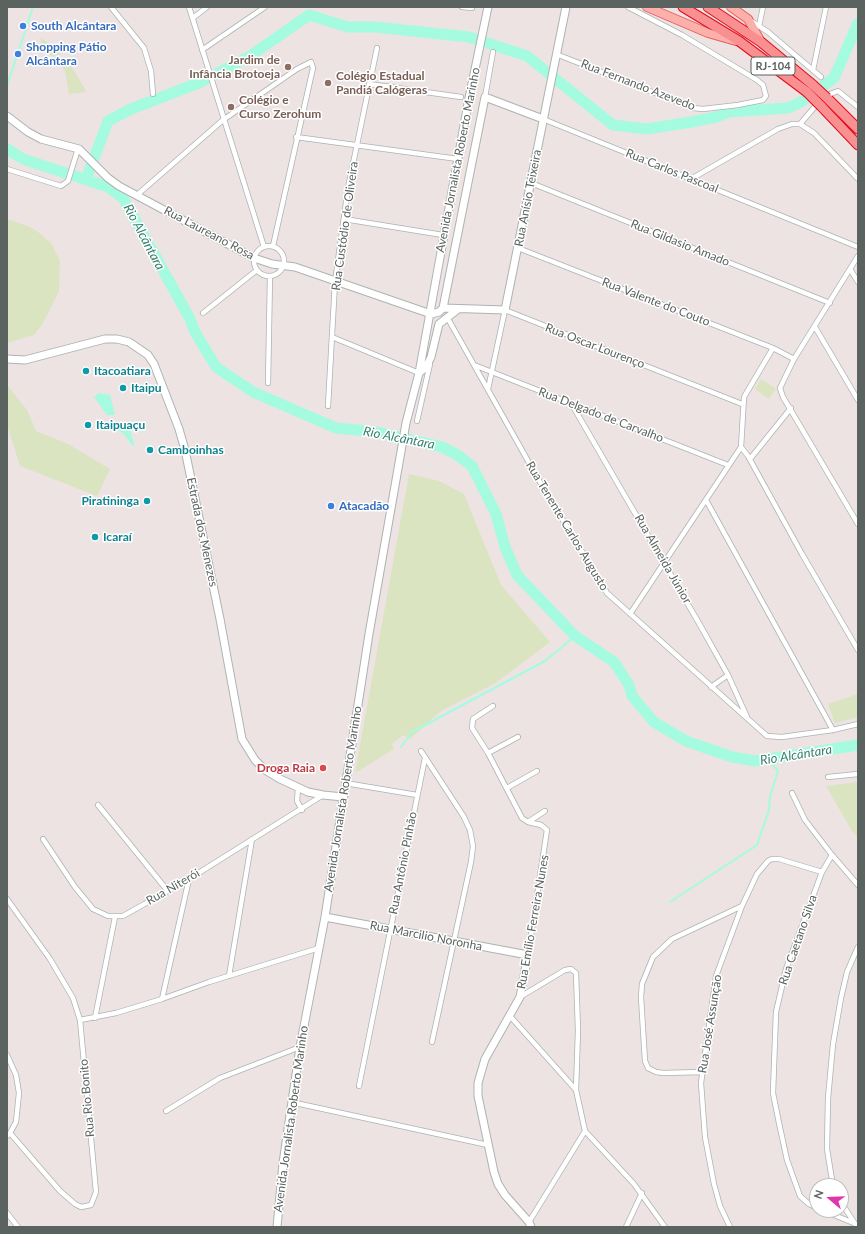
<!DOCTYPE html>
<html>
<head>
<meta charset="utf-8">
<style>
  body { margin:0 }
  #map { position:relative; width:865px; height:1234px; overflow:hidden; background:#ede3e3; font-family:Lato,sans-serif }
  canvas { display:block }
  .frame { position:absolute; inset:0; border:8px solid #5b6361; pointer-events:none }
  .north { position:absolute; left:809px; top:1178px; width:40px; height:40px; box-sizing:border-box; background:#fff; border:1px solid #bdc1c0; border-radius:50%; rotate:289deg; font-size:11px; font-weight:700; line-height:16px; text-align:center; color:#5b6361 }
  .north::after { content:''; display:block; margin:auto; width:14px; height:18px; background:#e135ab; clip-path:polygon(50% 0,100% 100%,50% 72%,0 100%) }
</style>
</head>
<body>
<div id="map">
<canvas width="865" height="1234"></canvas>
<div class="frame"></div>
<div class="north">N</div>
</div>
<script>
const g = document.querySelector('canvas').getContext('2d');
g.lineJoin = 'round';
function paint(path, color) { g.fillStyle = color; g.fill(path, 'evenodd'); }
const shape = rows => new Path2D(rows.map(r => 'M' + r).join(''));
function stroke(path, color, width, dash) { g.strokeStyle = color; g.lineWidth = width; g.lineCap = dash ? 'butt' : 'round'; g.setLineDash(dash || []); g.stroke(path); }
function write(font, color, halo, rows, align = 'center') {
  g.font = font + ' Lato,sans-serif'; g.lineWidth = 3; g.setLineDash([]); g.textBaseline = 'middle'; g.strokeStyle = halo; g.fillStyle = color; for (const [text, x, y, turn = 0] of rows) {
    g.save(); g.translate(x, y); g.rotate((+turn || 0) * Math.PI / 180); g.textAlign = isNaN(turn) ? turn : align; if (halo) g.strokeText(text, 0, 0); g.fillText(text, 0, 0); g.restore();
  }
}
const green = shape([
  [41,38,55,47,61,54,53,56,46,54,41,46],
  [65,58,77,75,86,92,69,94,65,71,57,60],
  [7,219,28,226,37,231,51,243,60,261,59,291,42,325,34,335,7,343],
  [761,379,776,389,769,399,755,389],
  [7,385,27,410,36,431,68,444,110,469,97,496,20,466,7,425],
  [409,474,439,481,464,494,501,585,550,642,494,684,441,711,410,739,403,735,392,744,394,749,355,773],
  [858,694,858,717,835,723,828,704],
  [858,782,858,837,852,831,826,786]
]);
const water = shape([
  [99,393,110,395,115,415,107,415,94,397],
  [121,422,128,423,135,447,131,444,125,435,118,430,118,425]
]);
const stream = shape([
  [7,86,33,7],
  [401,747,412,732,545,661,575,636],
  [670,902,757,845,769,810,770,796,778,771,768,759]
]);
const river = shape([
  [7,149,23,159,108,187,123,198,189,317,195,332,216,367,253,392,336,428,377,432,442,447,456,454,472,466,496,514,505,547,517,575,575,636,614,662,629,685,632,696,654,722,686,741,732,757,755,761,858,745],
  [86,179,108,121,131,109,201,82,250,56,309,15,348,27,375,27,469,37,527,56,613,125,646,129,692,122,716,117,729,112,788,108,801,102,834,78,858,23]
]);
const street = shape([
  [111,7,144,48,151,71,153,94],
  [189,7,264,247],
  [462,7,472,8],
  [193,18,207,7],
  [751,21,768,32,821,77],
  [759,26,763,7],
  [202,50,265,7],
  [556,54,693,108,703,109,738,105,763,100,766,96,763,85,757,80,682,35,628,7],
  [813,70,826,7],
  [369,84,461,97],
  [825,96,838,91,858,107],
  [485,97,493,52],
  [543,119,858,247],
  [800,124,818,103],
  [296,137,458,159],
  [7,169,61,186,68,181,77,152],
  [691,179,778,129,792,124,800,124,814,133,858,179],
  [531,183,830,303],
  [137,195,223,120,297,69,311,62,313,68,273,246],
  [344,219,443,235],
  '254 261a15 15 0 1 1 30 0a15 15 0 1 1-30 0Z',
  [518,248,773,348,794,359],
  [858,256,794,359,780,388,783,397,858,524],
  [850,269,858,282],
  [203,313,257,270],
  [447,317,541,484,607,593,767,736,782,737,833,730,858,724],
  [815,327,858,400],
  [332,337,419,373],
  [474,365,728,465],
  [268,383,270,276],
  [488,389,505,310,742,404],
  [571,403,700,625,728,675,747,717],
  [328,406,335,282,348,188,377,48],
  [417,421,430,364],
  [741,447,748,456,802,554,858,650],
  [750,459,791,408],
  [706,500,833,730],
  [630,614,741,447,744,397,773,348],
  [711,687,728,675],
  [493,706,473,719,472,728,488,753,522,818,528,822,541,825,547,830,528,955],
  [421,751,464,817,470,830,473,846,471,862,432,1042],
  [488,753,518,737],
  [828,777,858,774],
  [345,783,417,795],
  [298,788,297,801,302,810],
  [507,788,537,771],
  [792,793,805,820,832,855,858,885],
  [98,805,167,890],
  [528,822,545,811],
  [43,839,75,887,93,909,108,916,123,916,189,879,323,795],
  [7,899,50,959,73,998,80,1020,96,1192,91,1205,81,1207,75,1204,60,1191,10,1133],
  [229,976,252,839],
  [520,997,565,970,571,969,576,973,578,1030,576,1090],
  [162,999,189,879],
  [509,1015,576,1090,585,1131,634,1184,665,1227],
  [95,1018,115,917],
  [80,1020,116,1013,162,999,209,982,319,948],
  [7,1055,16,1075,19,1093,16,1122,10,1133,7,1136],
  [702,1072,663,1073,656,1072,648,1068,645,1061,641,997,642,984,653,957,672,939,742,906],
  [359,1086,425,758],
  [291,1102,488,1145],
  [166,1111,220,1078,300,1047],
  [833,1186,827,1149,828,1098,833,1044,841,998,847,972,858,947],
  [841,1202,857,1227],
  [817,1208,809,1204,800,1196,787,1160,779,1123,773,1093,776,1012,786,969,822,872,832,855],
  [822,1210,856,1224],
  [7,1213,18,1227],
  [529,1222,585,1131],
  [626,1227,642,1193],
  [730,1227,720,1206,714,1184,705,1137,701,1083,716,976,742,906,757,874,768,861,772,859,779,859,822,872]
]);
const secondary = shape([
  [7,116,28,132,41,139,79,149,108,178,119,186,254,258,272,264,295,267,431,314,439,312,443,308,485,97,543,119],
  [443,308,505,310,566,7],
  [7,359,25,360,105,339,117,339,129,342,148,355,154,364,179,429,185,450,220,619,242,739,255,760,265,770,280,779,308,792,323,795,343,797],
  [419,373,426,367,431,357,439,324,457,310],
  [325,917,528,955,520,997,485,1059,478,1083,478,1096,494,1172,498,1184,505,1195,529,1222,531,1227],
  [277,1227,283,1163,300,1047,325,917,369,634,406,423,419,373,469,98,488,7]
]);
const primary = shape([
  [647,7,708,33,736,41],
  [731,7,748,19,761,42]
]);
const highway = shape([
  [683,7,739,41,807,92],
  [708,7,761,42,813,85],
  [827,98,858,129],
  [821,106,858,145]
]);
const highwayBridge = shape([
  [813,85,827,98],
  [807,92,821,106]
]);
const markers = [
  [23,26,4,"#3f7fe0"],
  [18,54,4,"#3f7fe0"],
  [288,67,4,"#8d6e63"],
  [328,83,4,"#8d6e63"],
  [231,107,4,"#8d6e63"],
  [86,371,4,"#0f9aa8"],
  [123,388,4,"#0f9aa8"],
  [88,425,4,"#0f9aa8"],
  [150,450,4,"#0f9aa8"],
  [147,501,4,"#0f9aa8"],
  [331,506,4,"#3f7fe0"],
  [95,537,4,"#0f9aa8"],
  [323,768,4,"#e0444e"]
];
const shields = [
  [773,66,44]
];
const shieldNames = [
  ["RJ-104",773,66]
];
const shopNames = [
  ["South Alcântara",31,26],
  ["Shopping Pátio",26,47],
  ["Alcântara",26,61],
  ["Atacadão",339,506]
];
const educationNames = [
  ["Jardim de",280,60,"right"],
  ["Infância Brotoeja",280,74,"right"],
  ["Colégio Estadual",336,76],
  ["Pandiá Calógeras",336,90],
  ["Colégio e",239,100],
  ["Curso Zerohum",239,114]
];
const streetNames = [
  ["Rua Fernando Azevedo",638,85,21],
  ["Avenida Jornalista Roberto Marinho",458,160,-79],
  ["Rua Carlos Pascoal",672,171,22],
  ["Rua Anísio Teixeira",528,198,-79],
  ["Rua Custódio de Oliveira",345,226,-82],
  ["Rua Laureano Rosa",209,233,28],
  ["Rua Gildasio Amado",680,243,22],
  ["Rua Valente do Couto",656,302,21],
  ["Rua Oscar Lourenço",595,346,21],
  ["Rua Delgado de Carvalho",601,415,21],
  ["Rua Tenente Carlos Augusto",567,526,59],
  ["Estrada dos Menezes",202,532,78],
  ["Rua Almeida Júnior",663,559,60],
  ["Avenida Jornalista Roberto Marinho",343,799,-81],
  ["Rua Antônio Pinhão",403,863,-79],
  ["Rua Niterói",173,887,-30],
  ["Rua Emílio Ferreira Nunes",533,922,-80],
  ["Rua Marcilio Noronha",426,936,11],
  ["Rua Caetano Silva",798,940,-71],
  ["Rua José Assunção",710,1024,-81],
  ["Rua Rio Bonito",87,1098,-95],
  ["Avenida Jornalista Roberto Marinho",291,1119,-82]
];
const cultureNames = [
  ["Itacoatiara",94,371],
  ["Itaipu",131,388],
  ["Itaipuaçu",96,425],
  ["Camboinhas",158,450],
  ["Piratininga",139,501,"right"],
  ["Icaraí",103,537]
];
const healthNames = [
  ["Droga Raia",315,768]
];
const waterNames = [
  ["Rio Alcântara",144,237,62],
  ["Rio Alcântara",399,438,11],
  ["Rio Alcântara",796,755,-9]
];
paint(green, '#dbe4c0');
paint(water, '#a5fbdf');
stroke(stream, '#a5fbdf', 2);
stroke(river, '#a5fbdf', 11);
stroke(street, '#acb3b2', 6);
stroke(secondary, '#acb4b2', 9);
stroke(primary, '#eb5e64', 10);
stroke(highway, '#e60a1a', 11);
stroke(street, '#fff', 4.5);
stroke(secondary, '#fff', 7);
stroke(primary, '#fbb0aa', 8);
stroke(highway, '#f88f91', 9);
stroke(highwayBridge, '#e60a1a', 11, []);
stroke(highwayBridge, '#f88f91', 9);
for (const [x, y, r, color] of markers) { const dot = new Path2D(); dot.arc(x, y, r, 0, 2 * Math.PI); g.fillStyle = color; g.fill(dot); stroke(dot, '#fff', 1.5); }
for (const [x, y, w] of shields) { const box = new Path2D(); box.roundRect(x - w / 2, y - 9, w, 18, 3); g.fillStyle = '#fff'; g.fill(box); stroke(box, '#5b6361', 1); }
write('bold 11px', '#5b6361', null, shieldNames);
write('bold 12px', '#366cbe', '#fff', shopNames, 'left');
write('bold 12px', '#785e54', '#fff', educationNames, 'left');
write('12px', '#5b6361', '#fff', streetNames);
write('bold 12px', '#0d838f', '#fff', cultureNames, 'left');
write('bold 12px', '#be3a42', '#fff', healthNames, 'right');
write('italic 13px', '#35816f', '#fff', waterNames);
</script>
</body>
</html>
